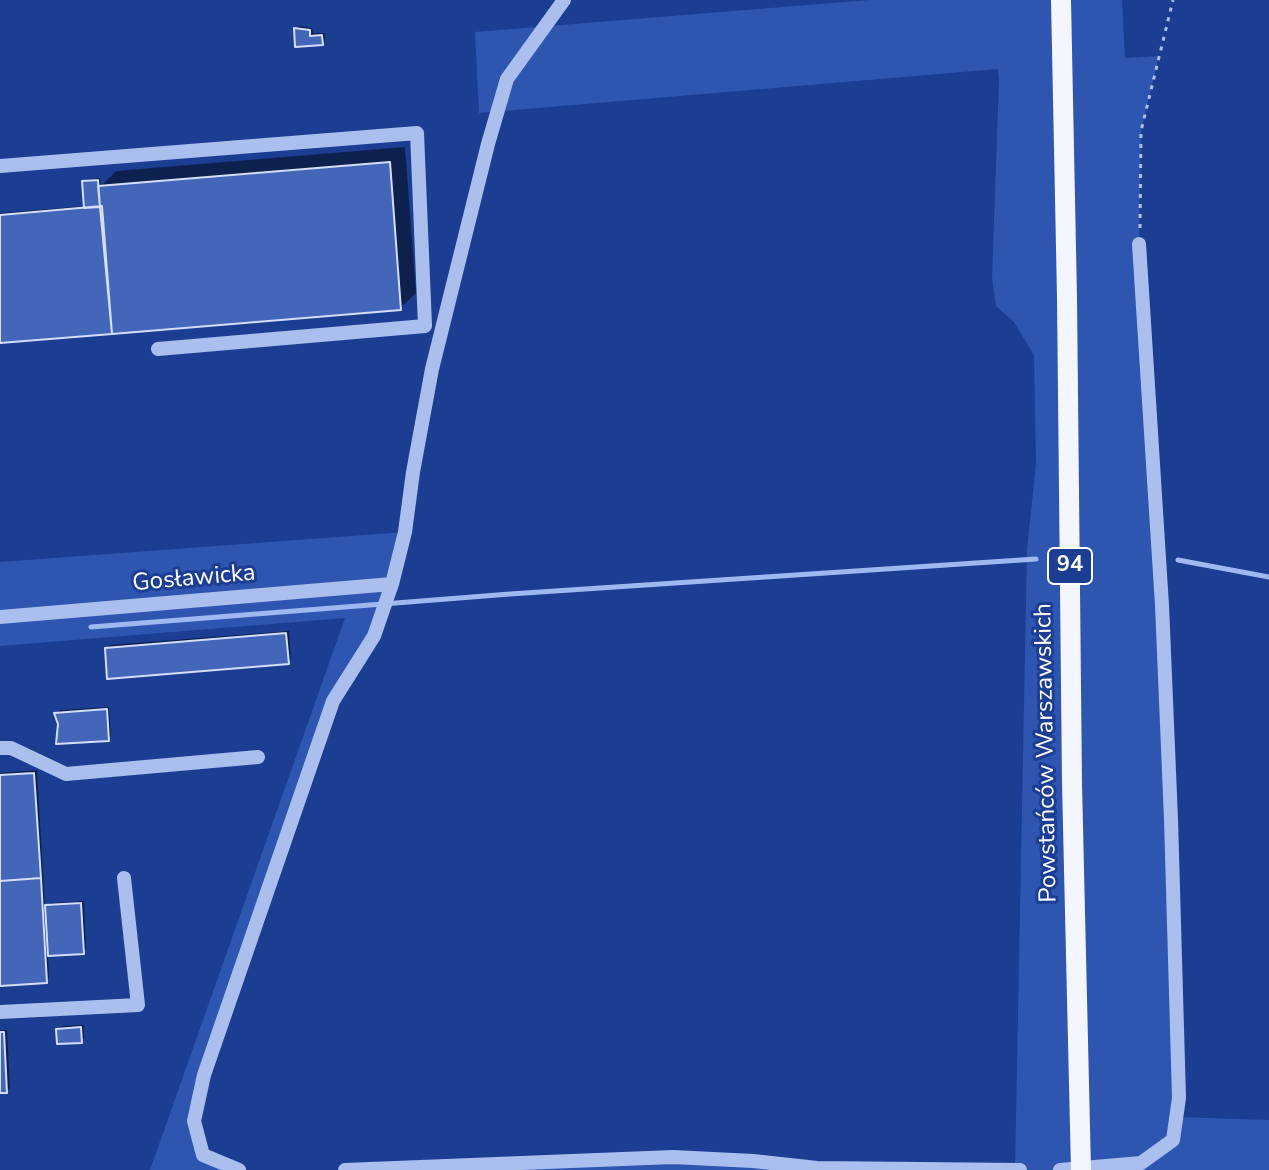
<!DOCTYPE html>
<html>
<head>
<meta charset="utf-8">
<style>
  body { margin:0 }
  canvas { display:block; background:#1b3d92 }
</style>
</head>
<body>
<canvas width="1269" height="1170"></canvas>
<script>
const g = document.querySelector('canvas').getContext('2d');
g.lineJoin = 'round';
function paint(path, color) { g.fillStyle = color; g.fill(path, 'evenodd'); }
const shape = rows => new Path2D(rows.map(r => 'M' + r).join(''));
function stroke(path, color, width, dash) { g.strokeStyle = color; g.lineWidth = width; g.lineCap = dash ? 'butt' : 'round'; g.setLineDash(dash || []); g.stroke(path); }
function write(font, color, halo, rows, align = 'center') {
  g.font = font + ' "Nunito Sans",sans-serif'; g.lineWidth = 6; g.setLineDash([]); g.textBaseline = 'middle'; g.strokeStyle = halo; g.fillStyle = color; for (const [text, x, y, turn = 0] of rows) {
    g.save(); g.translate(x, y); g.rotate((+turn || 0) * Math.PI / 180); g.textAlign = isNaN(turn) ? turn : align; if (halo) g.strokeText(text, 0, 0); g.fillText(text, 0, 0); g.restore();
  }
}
const green = shape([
  [869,0,1122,0,1125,58,1159,56,1141,131,1139,244,1162,605,1177,1117,1269,1120,1269,1170,345,1170,673,1157,1015,1170,1027,549,1036,464,1034,355,1014,322,996,306,992,278,999,80,998,69,479,113,475,32],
  [405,532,374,636,333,701,194,1121,203,1155,239,1170,150,1170,345,618,0,646,0,562]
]);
const shadow = shape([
  [299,26,312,28,313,33,325,33,325,40,322,43,296,29],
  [405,147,416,293,400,308,0,341,0,213,86,206,84,182,87,179,100,178,101,186,116,171],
  [289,631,291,659,288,663,107,649,110,645],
  [109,707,111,736,108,739,57,714,60,710],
  [37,770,45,907,50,903,84,901,86,949,83,952,48,954,49,978,46,981,0,984,0,773],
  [84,1025,84,1038,81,1041,58,1029,62,1026],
  [0,1030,7,1030,10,1088,6,1091,0,1091]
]);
const stream = shape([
  [1178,560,1269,577],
  [91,627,510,594,1036,559]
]);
const building = shape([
  [294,28,310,30,310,36,322,35,323,45,295,47,294,28],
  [390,162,401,310,112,334,98,186,390,162],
  [98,180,100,207,84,208,82,181,98,180],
  [102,206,112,334,0,343,0,215,102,206],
  [286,633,289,664,107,679,105,648,286,633],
  [107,709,109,741,56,744,58,724,54,713,107,709],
  [34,773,41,878,0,881,0,775,34,773],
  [41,878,47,983,0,986,0,881,41,878],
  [81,903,84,954,48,956,45,905,81,903],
  [81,1027,82,1043,57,1044,56,1029,81,1027],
  [0,1032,4,1032,7,1093,0,1093,0,1032]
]);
const path = shape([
  [1140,228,1141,131,1173,0]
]);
const minor = shape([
  [0,166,417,133,425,326,158,349],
  [0,617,392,584],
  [0,748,11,748,66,774,258,757],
  [0,1012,138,1005,124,878],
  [239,1170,203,1155,194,1121,204,1075,333,701,374,636,392,584,405,532,413,472,432,369,488,144,507,79,564,0],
  [345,1170,673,1157,753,1161,817,1168,1020,1170],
  [1060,1170,1141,1163,1173,1140,1179,1098,1171,819,1162,605,1139,244]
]);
const major = shape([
  [1061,0,1067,297,1072,783,1081,1170]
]);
const shields = [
  [1070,566,44]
];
const shieldNames = [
  ["94",1070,566]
];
const streetNames = [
  ["Gosławicka",194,579,-5],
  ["Powstańców Warszawskich",1047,753,-91]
];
paint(green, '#2e55b0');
paint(shadow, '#0007');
stroke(stream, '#9eb8f1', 5);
paint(building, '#4466b9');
stroke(building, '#d2defb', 2);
stroke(path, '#abbfef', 3, [4, 6]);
stroke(minor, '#abbfef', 14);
stroke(major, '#f3f6ff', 20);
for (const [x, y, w] of shields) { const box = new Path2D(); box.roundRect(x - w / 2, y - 18, w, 36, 6); g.fillStyle = '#1b3d92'; g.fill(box); stroke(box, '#fff', 2); }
write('bold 22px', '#fff', null, shieldNames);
write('24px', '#fff', '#1b3d92', streetNames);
</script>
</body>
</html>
